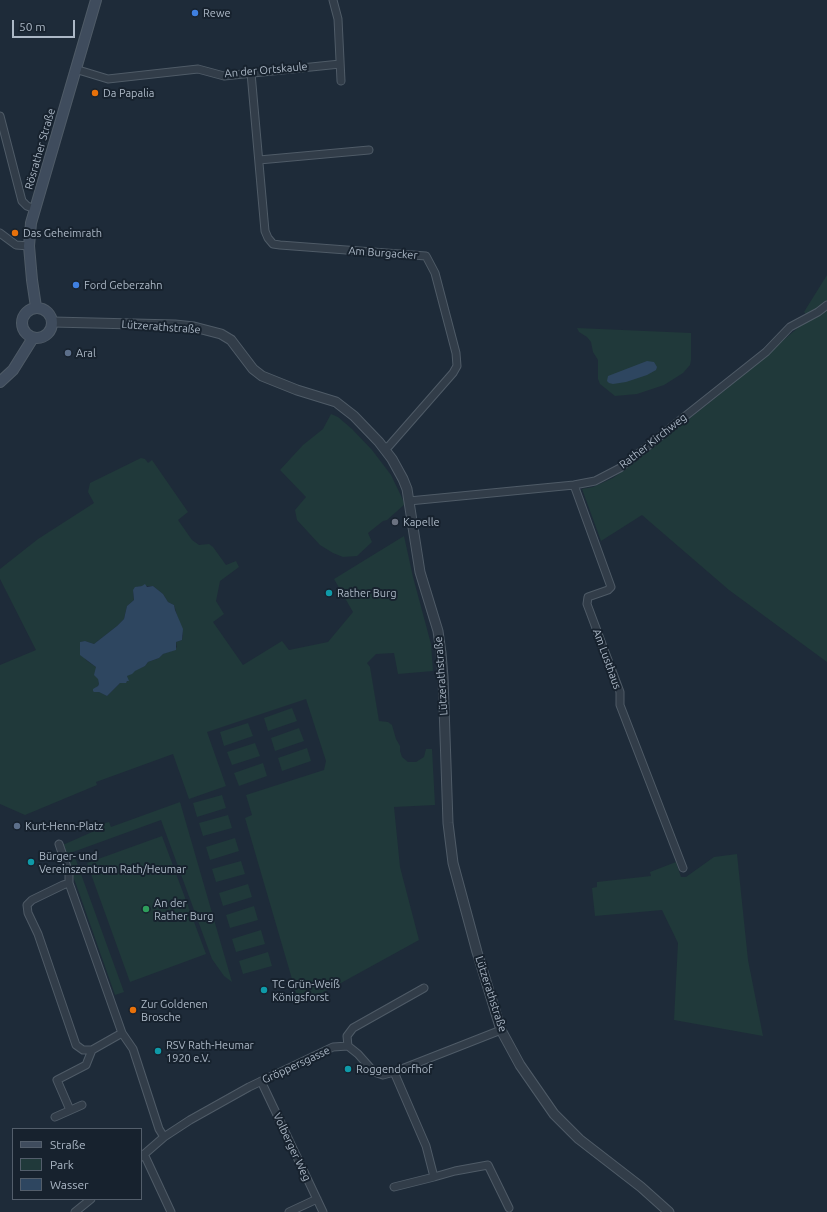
<!DOCTYPE html>
<html>
<head>
<meta charset="utf-8">
<style>
  body { margin:0 }
  #map { position:relative; width:827px; height:1212px; overflow:hidden; background:#1e2b39; font-family:Ubuntu,sans-serif }
  canvas { display:block }
  .legend { position:absolute; left:12px; top:1128px; width:130px; height:72px; box-sizing:border-box; background:#17222e; border:1px solid #535e6b; margin:0; padding:5px 7px; list-style:none; font-size:12px; color:#acb8c6 }
  .legend li { display:flex; align-items:center; gap:8px; height:20px }
  .legend b { width:20px; border:1px solid #535e6b }
  .scale { position:absolute; left:12px; top:20px; width:63px; height:18px; box-sizing:border-box; border:2px solid #acb8c6; border-top:0; padding-left:5px; font-size:12px; line-height:14px; white-space:nowrap; color:#acb8c6; -webkit-text-stroke:3px #17222e; paint-order:stroke }
</style>
</head>
<body>
<div id="map">
<canvas width="827" height="1212"></canvas>
<ul class="legend">
<li><b style="height:5px;background:#3f4c5d"></b>Straße</li>
<li><b style="height:11px;background:#20393a"></b>Park</li>
<li><b style="height:11px;background:#2e4660"></b>Wasser</li>
</ul>
<div class="scale">50 m</div>
</div>
<script>
const g = document.querySelector('canvas').getContext('2d');
g.lineJoin = 'round';
function paint(path, color) { g.fillStyle = color; g.fill(path, 'evenodd'); }
const shape = rows => new Path2D(rows.map(r => 'M' + r).join(''));
function stroke(path, color, width, dash) { g.strokeStyle = color; g.lineWidth = width; g.lineCap = dash ? 'butt' : 'round'; g.setLineDash(dash || []); g.stroke(path); }
function write(font, color, halo, rows, align = 'center') {
  g.font = font + ' Ubuntu,sans-serif'; g.lineWidth = 4; g.setLineDash([]); g.textBaseline = 'middle'; g.strokeStyle = halo; g.fillStyle = color; for (const [text, x, y, turn = 0] of rows) {
    g.save(); g.translate(x, y); g.rotate((+turn || 0) * Math.PI / 180); g.textAlign = isNaN(turn) ? turn : align; if (halo) g.strokeText(text, 0, 0); g.fillText(text, 0, 0); g.restore();
  }
}
const green = shape([
  [827,275,827,301,807,315,804,312],
  [827,308,827,662,729,590,642,515,601,541,582,489,593,487,613,478,631,465,724,391,800,326],
  [577,328,691,333,691,360,690,365,683,373,664,385,637,394,615,396,600,384,598,379,598,360,593,352,591,342,587,337,579,332],
  [331,414,338,417,352,429,372,450,391,475,405,504,387,520,383,521,368,533,372,542,357,556,343,557,333,553,320,545,297,520,295,510,306,497,280,470,303,445,323,429],
  [141,458,145,459,148,463,152,460,188,512,178,520,192,540,199,545,209,544,213,547,226,565,236,561,239,567,220,581,216,601,224,614,213,622,243,665,282,641,289,650,328,642,353,612,334,579,404,536,413,577,431,644,433,671,398,674,394,653,376,654,367,663,370,667,379,721,388,722,392,725,396,739,400,746,400,751,402,757,408,762,416,762,424,757,426,749,432,749,435,805,394,807,400,867,419,940,330,989,299,1003,245,818,252,815,246,795,324,770,326,761,306,699,207,732,226,786,189,799,173,754,96,782,97,785,25,815,0,804,0,665,36,650,0,579,0,569,38,539,94,503,88,492,90,483],
  [142,586,153,586,163,594,168,602,174,605,183,635,182,640,176,642,177,647,174,650,163,654,159,658,148,662,145,666,139,668,127,676,128,681,120,683,107,696,99,692,94,692,99,684,96,667,86,660,80,647,80,642,85,641,94,644,117,626,124,619,127,606,134,600,133,593,137,587],
  [292,708,297,721,268,731,264,718],
  [248,723,253,736,224,746,220,732],
  [299,728,304,741,275,751,271,738],
  [255,743,260,756,232,765,227,752],
  [307,748,311,761,282,771,278,758],
  [263,763,267,776,239,786,234,773],
  [222,795,226,808,197,817,193,803],
  [180,802,232,982,224,976,212,959,161,820,73,852,124,992,115,995,76,884,60,844,65,844,99,829,98,825,109,822,111,827],
  [228,815,232,828,203,836,199,823],
  [162,836,206,954,130,982,87,863],
  [235,838,239,851,210,860,206,847],
  [737,854,748,960,763,1036,674,1020,678,943,662,910,595,916,592,888,597,887,597,882,651,876,650,872,676,862,681,877,686,877,714,857],
  [241,861,245,874,216,882,212,869],
  [248,884,252,897,223,906,219,893],
  [254,906,258,920,230,928,226,915],
  [261,930,265,944,236,952,232,939],
  [268,952,272,966,243,974,239,961]
]);
const water = shape([
  [647,361,654,362,657,367,656,370,647,375,626,382,613,384,609,383,607,381,608,376],
  [145,584,147,587,153,586,163,594,168,602,174,605,175,610,183,629,182,640,176,642,176,650,163,654,159,658,148,662,145,666,135,671,132,674,127,676,129,681,127,681,126,683,120,683,107,696,99,692,94,692,93,691,93,689,98,686,99,684,98,679,94,675,96,667,80,655,80,642,85,641,94,644,117,626,124,619,127,606,134,600,133,590,135,587,142,586]
]);
const minor = shape([
  [333,0,338,19,341,81],
  [75,69,108,79,198,69,224,76,340,64],
  [251,73,265,231,268,238,273,244,280,245,426,256,435,273,456,353,457,366,453,373,389,446,384,448],
  [0,116,22,201,27,206,35,209],
  [259,160,369,150],
  [0,233,16,245,29,246],
  [574,485,611,587,608,590,588,597,587,604,620,692,620,705,683,868],
  [409,501,574,485,595,481,620,468,766,352,790,327,818,312,827,305],
  [59,844,69,873,69,883,122,1033,133,1049,159,1129,164,1137],
  [69,883,63,885,32,900,27,905,28,913,38,934,76,1045,83,1050,92,1050,122,1033],
  [348,1046,347,1036,353,1028,424,988],
  [394,1072,426,1146,434,1177,455,1171,488,1165,509,1208],
  [261,1081,323,1212],
  [70,1110,57,1080,86,1065,92,1050],
  [55,1117,82,1105],
  [144,1154,171,1212],
  [141,1157,164,1137,190,1120,249,1087,333,1047,348,1046,358,1054,374,1072,383,1075,394,1072,501,1030],
  [394,1187,434,1177],
  [75,1212,91,1199],
  [289,1212,317,1199]
]);
const tertiary = shape([
  [53,322,175,325,194,327,221,334,231,340,253,369,262,376,297,390,336,402,354,416,379,442,392,459,403,479,407,489,420,572,438,631,441,653,443,677,448,823,453,863,477,952,501,1030,520,1065,554,1114,579,1139,641,1187,669,1212]
]);
const secondary = shape([
  [36,307,32,280,29,246,31,223,96,0],
  '22 323a15 15 0 1 1 30 0a15 15 0 1 1-30 0Z',
  [0,382,13,370,33,338]
]);
const markers = [
  [195,13,4,"#3f7fe0"],
  [95,93,4,"#e8710a"],
  [15,233,4,"#e8710a"],
  [76,285,4,"#3f7fe0"],
  [68,353,4,"#5c6f8a"],
  [395,522,4,"#6b7280"],
  [329,593,4,"#0f9aa8"],
  [17,826,4,"#5c6f8a"],
  [31,862,4,"#0f9aa8"],
  [146,909,4,"#2e9e5b"],
  [264,990,4,"#0f9aa8"],
  [133,1010,4,"#e8710a"],
  [158,1051,4,"#0f9aa8"],
  [348,1069,4,"#0f9aa8"]
];
const poiNames = [
  ["Rewe",203,13],
  ["Da Papalia",103,93],
  ["Das Geheimrath",23,233],
  ["Ford Geberzahn",84,285],
  ["Aral",76,353],
  ["Kapelle",403,522],
  ["Rather Burg",337,593],
  ["Kurt-Henn-Platz",25,826],
  ["Bürger- und",39,856],
  ["Vereinszentrum Rath/Heumar",39,869],
  ["An der",154,903],
  ["Rather Burg",154,916],
  ["TC Grün-Weiß",272,984],
  ["Königsforst",272,997],
  ["Zur Goldenen",141,1004],
  ["Brosche",141,1017],
  ["RSV Rath-Heumar",166,1045],
  ["1920 e.V.",166,1058],
  ["Roggendorfhof",356,1069]
];
const streetNames = [
  ["An der Ortskaule",266,70,-5],
  ["Rösrather Straße",40,149,-74],
  ["Am Burgacker",383,253,4],
  ["Lützerathstraße",161,327,4],
  ["Rather Kirchweg",653,441,-38],
  ["Am Lusthaus",607,659,70],
  ["Lützerathstraße",441,676,-94],
  ["Lützerathstraße",491,994,72],
  ["Gröppersgasse",296,1065,-25],
  ["Volberger Weg",292,1147,65]
];
paint(green, '#20393a');
paint(water, '#2e4660');
stroke(minor, '#4f5b67', 9);
stroke(tertiary, '#4f5b67', 11);
stroke(secondary, '#4f5b67', 12);
stroke(minor, '#323d49', 7);
stroke(tertiary, '#323d49', 9);
stroke(secondary, '#3f4c5d', 10);
for (const [x, y, r, color] of markers) { const dot = new Path2D(); dot.arc(x, y, r, 0, 2 * Math.PI); g.fillStyle = color; g.fill(dot); stroke(dot, '#17222e', 1.5); }
write('11px', '#acb8c6', '#17222e', poiNames, 'left');
write('11px', '#acb8c6', '#17222e', streetNames);
</script>
</body>
</html>
